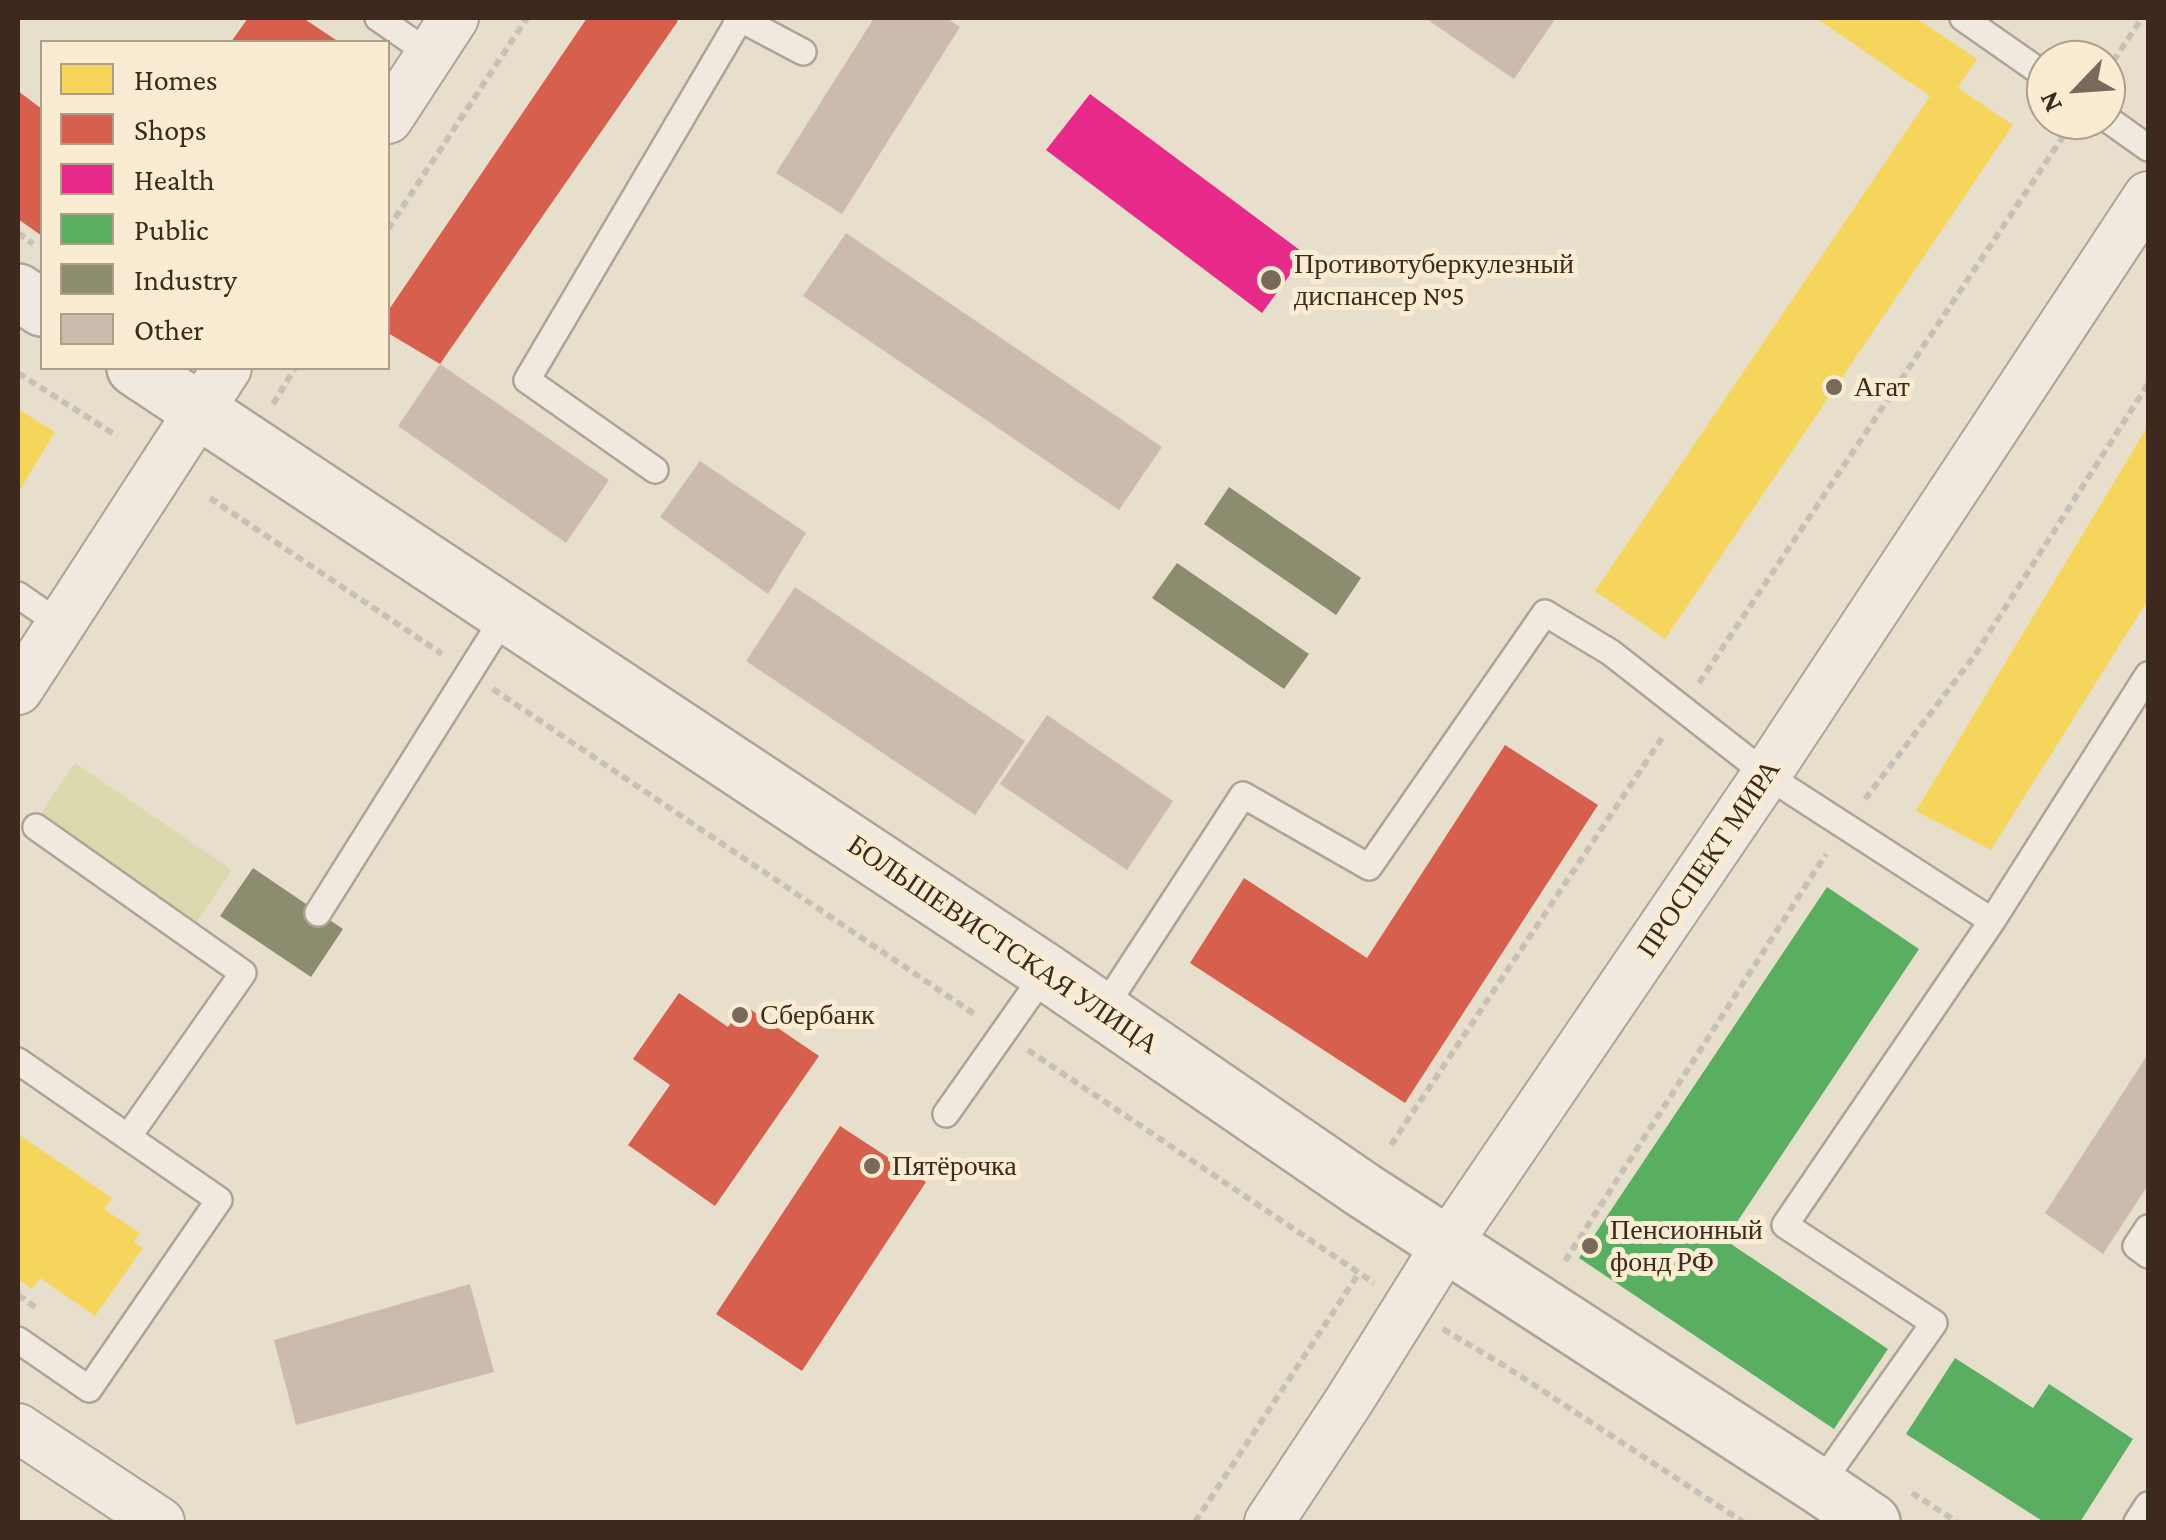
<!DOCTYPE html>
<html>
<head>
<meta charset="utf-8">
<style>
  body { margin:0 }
  #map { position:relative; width:2166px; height:1540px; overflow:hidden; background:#e8decc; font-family:"Crimson Pro",serif }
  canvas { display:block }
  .frame { position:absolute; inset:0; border:20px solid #3d2a1c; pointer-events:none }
  .legend { position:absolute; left:40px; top:40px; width:350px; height:330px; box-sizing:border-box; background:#faecd2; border:2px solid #ae9e89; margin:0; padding:12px 18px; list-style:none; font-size:30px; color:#3d2a1c }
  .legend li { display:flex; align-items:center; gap:20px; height:50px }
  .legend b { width:50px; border:2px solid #ae9e89 }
  .north { position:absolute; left:2026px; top:40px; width:100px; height:100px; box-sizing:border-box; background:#faecd2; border:2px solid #ae9e89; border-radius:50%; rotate:245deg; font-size:28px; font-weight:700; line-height:40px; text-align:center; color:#3d2a1c }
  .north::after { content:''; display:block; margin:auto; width:35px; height:45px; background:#79695a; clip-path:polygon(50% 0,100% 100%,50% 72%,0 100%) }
</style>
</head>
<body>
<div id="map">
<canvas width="2166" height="1540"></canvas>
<div class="frame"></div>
<ul class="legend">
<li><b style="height:28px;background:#f6d55c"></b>Homes</li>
<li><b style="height:28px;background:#d6604d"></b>Shops</li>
<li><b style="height:28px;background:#e7298a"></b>Health</li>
<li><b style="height:28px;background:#5aae61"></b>Public</li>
<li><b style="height:28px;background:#8c8c6e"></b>Industry</li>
<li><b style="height:28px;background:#ccbbad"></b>Other</li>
</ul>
<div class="north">N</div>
</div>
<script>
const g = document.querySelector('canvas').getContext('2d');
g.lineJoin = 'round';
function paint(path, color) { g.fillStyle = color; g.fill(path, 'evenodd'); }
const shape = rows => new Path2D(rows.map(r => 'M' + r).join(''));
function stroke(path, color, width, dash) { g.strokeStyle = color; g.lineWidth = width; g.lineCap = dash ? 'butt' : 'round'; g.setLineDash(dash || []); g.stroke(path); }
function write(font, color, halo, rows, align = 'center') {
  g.font = font + ' "Crimson Pro",serif'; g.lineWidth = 10; g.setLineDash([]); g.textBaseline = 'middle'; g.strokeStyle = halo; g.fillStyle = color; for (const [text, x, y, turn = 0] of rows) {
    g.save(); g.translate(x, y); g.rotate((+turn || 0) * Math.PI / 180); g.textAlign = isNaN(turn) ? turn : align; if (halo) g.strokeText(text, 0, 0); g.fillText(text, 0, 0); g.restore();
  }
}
const green = shape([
  [75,763,232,870,196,923,39,816]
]);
const homes = shape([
  [1816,18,1916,18,1977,59,1958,88,2013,125,1665,639,1595,591,1930,96],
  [18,409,55,432,18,493],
  [2148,426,2148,600,1991,850,1916,811],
  [18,1134,112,1198,104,1209,140,1233,134,1242,143,1248,95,1316,40,1278,32,1289,18,1279]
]);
const shops = shape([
  [248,18,303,18,339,42,231,42],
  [587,18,672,18,678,21,440,364,388,333,388,311],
  [18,91,42,109,42,236,18,219],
  [1505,745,1598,805,1405,1103,1190,963,1244,878,1367,958],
  [679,993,728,1027,744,1005,819,1056,715,1206,628,1145,670,1085,633,1059],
  [840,1126,926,1182,802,1371,716,1314]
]);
const health = shape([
  [1090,94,1305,254,1262,313,1046,150]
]);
const public = shape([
  [1827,887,1919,949,1725,1240,1888,1349,1834,1429,1579,1258],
  [1955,1358,2033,1408,2049,1384,2133,1439,2080,1522,2044,1522,1906,1434]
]);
const industry = shape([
  [1229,487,1361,578,1336,615,1204,524],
  [1177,563,1309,654,1284,689,1152,598],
  [253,868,343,929,311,977,220,916]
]);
const building = shape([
  [874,18,946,18,960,27,842,214,776,173],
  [1425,18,1556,18,1514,79],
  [846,233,1162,447,1119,510,803,296],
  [440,364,609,480,566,543,398,426],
  [700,461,806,533,768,594,660,517],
  [795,587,1025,741,975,815,746,661],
  [1047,715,1173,801,1127,870,1000,784],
  [2148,1054,2148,1185,2103,1254,2045,1213],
  [470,1284,494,1372,296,1425,274,1340]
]);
const path = shape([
  [2106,72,2142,18],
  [388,229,527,18],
  [18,233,33,244],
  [18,373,117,436],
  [273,404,295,368],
  [210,498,442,654],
  [1699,683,2072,123],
  [493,689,976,1015],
  [1865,799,1975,655,2148,384],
  [1028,1050,1374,1283],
  [1391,1145,1664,735],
  [1565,1261,1826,854],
  [18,1295,39,1310],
  [1443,1329,1505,1366,1743,1522],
  [1912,1493,1957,1522],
  [1195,1522,1359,1273]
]);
const service = shape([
  [378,18,430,54],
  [739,18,803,52],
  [1963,18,2046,76],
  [2106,118,2148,148],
  [655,470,527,380,737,24,736,18],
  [18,595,60,624],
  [1766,775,1992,921,1785,1225,1934,1323,1819,1486],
  [36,827,243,973,128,1137],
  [318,913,506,614],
  [1992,921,2148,675],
  [1102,1011,1243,795,1369,867,1545,613,1610,652,1766,774],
  [18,1061,219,1200,89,1389,18,1340],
  [946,1114,1046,972],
  [2148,1228,2136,1246,2148,1255],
  [2137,1522,2148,1505]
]);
const minor = shape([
  [388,119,454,18],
  [18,690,227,368],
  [18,1428,160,1522],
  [1269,1522,1349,1401,1447,1244,1766,775,2148,196]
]);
const tertiary = shape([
  [18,292,42,308],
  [135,368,1046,972,1363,1190,1819,1486,1872,1522]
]);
const markers = [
  [1271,280,12,"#79695a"],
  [1834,387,10,"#79695a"],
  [740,1015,10,"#79695a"],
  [872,1166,10,"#79695a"],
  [1590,1246,10,"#79695a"]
];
const poiNames = [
  ["Противотуберкулезный",1294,264],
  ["диспансер №5",1294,296],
  ["Агат",1854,387],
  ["Сбербанк",760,1015],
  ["Пятёрочка",892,1166],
  ["Пенсионный",1610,1230],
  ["фонд РФ",1610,1262]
];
const streetNames = [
  ["ПРОСПЕКТ МИРА",1709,859,-56],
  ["БОЛЬШЕВИСТСКАЯ УЛИЦА",1003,945,34]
];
paint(green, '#dbd8ad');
paint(homes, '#f6d55c');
paint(shops, '#d6604d');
paint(health, '#e7298a');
paint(public, '#5aae61');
paint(industry, '#8c8c6e');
paint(building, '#ccbbad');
stroke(service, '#ada396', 30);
stroke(minor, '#ada396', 52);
stroke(tertiary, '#ada396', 60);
stroke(path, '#c8c0b6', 6, [8, 5]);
stroke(service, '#efe9e0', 25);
stroke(minor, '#efe9e0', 48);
stroke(tertiary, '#efe9e0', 55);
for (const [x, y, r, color] of markers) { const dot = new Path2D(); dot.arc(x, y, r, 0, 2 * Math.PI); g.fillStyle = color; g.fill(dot); stroke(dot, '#faecd2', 4); }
write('28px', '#3d2a1c', '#faecd2', poiNames, 'left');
write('28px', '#3d2a1c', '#faecd2', streetNames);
</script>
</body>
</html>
